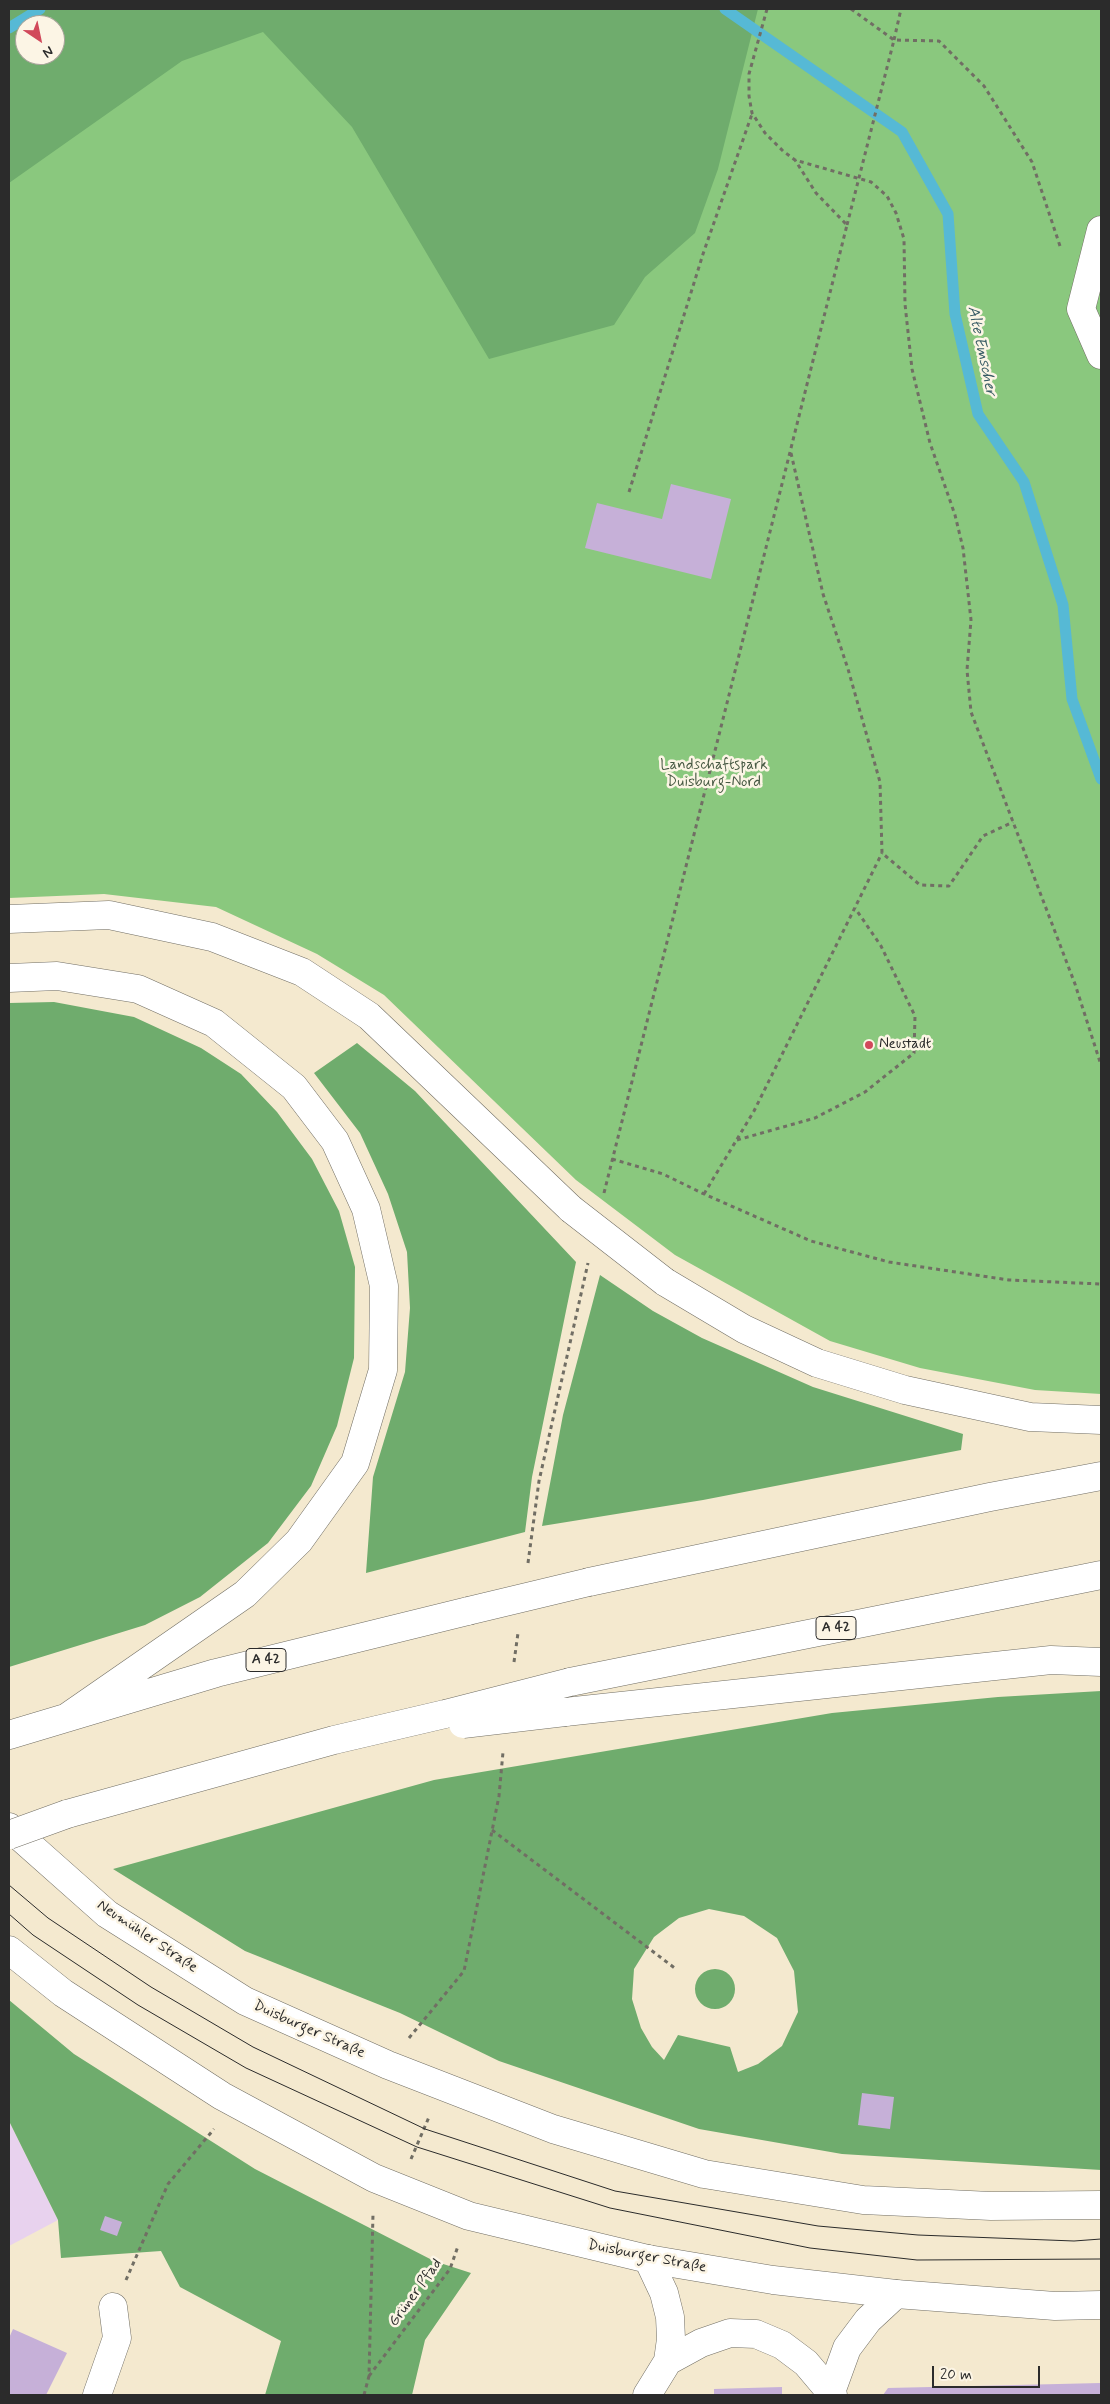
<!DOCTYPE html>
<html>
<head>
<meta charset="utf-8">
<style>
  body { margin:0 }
  #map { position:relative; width:1110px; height:2404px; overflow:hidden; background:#f4e9cf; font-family:Mynerve,sans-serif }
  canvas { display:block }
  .frame { position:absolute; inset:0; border:10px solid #2b2b2b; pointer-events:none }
  .north { position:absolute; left:15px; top:15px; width:50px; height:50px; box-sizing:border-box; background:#fcf5e5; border:1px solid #a8a49b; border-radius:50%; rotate:146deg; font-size:14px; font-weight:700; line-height:20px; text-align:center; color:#2b2b2b }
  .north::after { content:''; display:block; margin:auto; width:18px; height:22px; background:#d1495b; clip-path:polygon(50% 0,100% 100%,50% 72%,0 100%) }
  .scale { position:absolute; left:932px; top:2366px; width:108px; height:22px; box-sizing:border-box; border:2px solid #2b2b2b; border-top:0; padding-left:6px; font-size:15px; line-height:18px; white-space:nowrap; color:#2b2b2b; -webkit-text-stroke:4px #fcf5e5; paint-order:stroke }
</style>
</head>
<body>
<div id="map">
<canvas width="1110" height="2404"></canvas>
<div class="frame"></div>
<div class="north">N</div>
<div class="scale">20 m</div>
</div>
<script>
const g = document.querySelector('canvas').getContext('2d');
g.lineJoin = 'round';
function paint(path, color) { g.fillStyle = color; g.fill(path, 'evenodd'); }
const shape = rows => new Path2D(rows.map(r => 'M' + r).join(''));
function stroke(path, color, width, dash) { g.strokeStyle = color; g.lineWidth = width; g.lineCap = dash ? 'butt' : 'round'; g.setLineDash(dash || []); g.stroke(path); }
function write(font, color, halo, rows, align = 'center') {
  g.font = font + ' Mynerve,sans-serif'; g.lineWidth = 5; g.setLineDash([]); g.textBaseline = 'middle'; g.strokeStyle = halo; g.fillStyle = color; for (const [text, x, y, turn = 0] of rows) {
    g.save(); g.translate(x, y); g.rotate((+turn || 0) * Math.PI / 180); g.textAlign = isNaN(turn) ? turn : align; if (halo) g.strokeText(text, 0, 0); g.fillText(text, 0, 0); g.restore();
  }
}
const built = shape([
  [9,2121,58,2220,9,2246]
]);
const green = shape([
  [9,9,1101,9,1101,1394,1035,1390,920,1368,830,1341,675,1255,576,1180,384,995,317,954,216,907,104,894,9,898],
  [25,25,55,25,55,55,25,55]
]);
const forest = shape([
  [9,9,758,9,718,169,695,233,645,277,614,325,489,359,352,127,263,32,182,61,9,183],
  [25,25,55,25,55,55,25,55],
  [54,1002,134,1017,201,1048,241,1074,277,1112,312,1159,339,1211,355,1267,354,1358,337,1426,311,1486,268,1543,200,1597,145,1625,9,1667,9,1003],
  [357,1043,415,1091,576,1262,532,1477,525,1532,366,1573,373,1477,405,1372,410,1308,407,1252,388,1194,360,1133,314,1073],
  [600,1275,653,1311,702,1338,813,1387,963,1434,961,1450,703,1500,542,1526,563,1415],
  [1101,1691,1101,2170,842,2154,699,2129,499,2061,400,2013,245,1951,113,1869,434,1780,832,1713,998,1697],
  [709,1909,744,1916,777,1938,794,1971,798,2012,782,2046,758,2064,738,2072,730,2047,678,2035,664,2060,652,2047,641,2028,632,1999,634,1969,654,1937,679,1918],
  '695 1989a20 20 0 1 1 40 0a20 20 0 1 1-40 0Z',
  [9,2000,74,2054,255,2169,434,2261,471,2273,425,2340,412,2395,265,2395,281,2341,180,2287,161,2251,61,2258,58,2220,9,2121]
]);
const stream = shape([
  [725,9,902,132,948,214,955,314,978,414,1024,482,1063,605,1072,699,1101,779],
  [9,28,40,9]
]);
const building = shape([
  [671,484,731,499,711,579,585,548,597,503,662,519],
  [862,2093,894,2097,890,2129,858,2125],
  [105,2216,122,2222,117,2236,100,2230],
  [13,2329,67,2353,46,2395,9,2395,9,2338],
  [1101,2383,1101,2395,883,2395,888,2388],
  [782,2387,782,2395,714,2395,714,2389]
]);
const path = shape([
  [767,9,749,74,749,96,752,113,765,133,783,151,795,160,871,182,887,196,896,213,904,239,905,304,912,369,930,443,955,515,963,548,971,620,967,670,971,712,1075,984,1101,1065],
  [851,9,894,40,939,41,984,86,1032,162,1061,249],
  [894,40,901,9],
  [791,453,823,594,848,669,880,782,882,853,920,885,949,886,983,836,1013,822],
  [629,492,703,254,752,114],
  [737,1140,815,1118,865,1092,914,1053,915,1016,881,946,855,908],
  [612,1159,663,1174,704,1194,811,1241,889,1262,1009,1280,1101,1284],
  [604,1193,847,225,816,193,795,160],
  [704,1194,754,1111,882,853],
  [528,1563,539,1481,588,1263],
  [514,1662,518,1633],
  [492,1830,676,1969],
  [409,2038,464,1971,499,1796,503,1752],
  [411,2159,429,2117],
  [126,2280,168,2184,214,2129],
  [369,2376,450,2269,458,2246],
  [364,2395,369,2376,373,2214]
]);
const minor = shape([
  [1101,230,1081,309,1101,355],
  [668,2361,701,2343,730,2333,756,2334,782,2345,806,2363,833,2395],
  [831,2392,847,2348,868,2320,896,2294],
  [97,2395,117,2338,113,2307],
  [647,2395,668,2361,671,2339,670,2317,664,2293,648,2259]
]);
const major = shape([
  [9,1827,107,1914,245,2001,388,2065,553,2129,704,2174,863,2200,991,2206,1101,2205],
  [9,1950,63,1993,222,2096,374,2178,469,2216,648,2259,773,2280,896,2294,1055,2306,1101,2305]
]);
const highway = shape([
  [9,919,109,915,212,937,302,972,369,1016,571,1209],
  [9,978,57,976,138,989,214,1023,294,1087,335,1141,366,1209,384,1286,383,1370,355,1463,299,1541,245,1594,66,1718],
  [665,1282,744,1329,817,1363,905,1390,1030,1417,1101,1420],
  [589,1582,990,1497,1101,1476],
  [570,1682,1101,1575],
  [565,1712,1051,1660,1101,1662],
  [9,1735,216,1673,468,1611],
  [67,1814,334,1740,445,1714]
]);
const tram = shape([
  [9,1885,48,1918,151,1987,253,2047,425,2129,615,2191,818,2226,918,2235,1074,2241,1101,2239],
  [9,1914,33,1935,138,2005,246,2068,417,2147,610,2208,810,2248,917,2260,1101,2259]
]);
const pathBridge = shape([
  [847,225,894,40]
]);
const highwayBridge = shape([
  [571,1209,665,1282],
  [468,1611,589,1582],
  [445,1714,570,1682],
  [463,1724,565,1712],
  [9,1835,67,1814]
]);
const markers = [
  [869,1045,5,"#d1495b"]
];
const shields = [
  [836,1628,40],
  [266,1660,40]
];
const shieldNames = [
  ["A 42",836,1628],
  ["A 42",266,1660]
];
const parkNames = [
  ["Landschaftspark",714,766],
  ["Duisburg-Nord",714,783]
];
const poiNames = [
  ["Neustadt",879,1045]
];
const streetNames = [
  ["Neumühler Straße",147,1937,34],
  ["Duisburger Straße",309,2030,24],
  ["Duisburger Straße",647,2257,11],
  ["Grüner Pfad",416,2293,-54]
];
const waterNames = [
  ["Alte Emscher",981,351,78]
];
paint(built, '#e8d2ee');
paint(green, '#8ac87e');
paint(forest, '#6fac6d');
stroke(stream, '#56b9d5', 11);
paint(building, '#c6b0d8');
stroke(minor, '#716e64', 29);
stroke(major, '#716e64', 29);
stroke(highway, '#716e64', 29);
stroke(path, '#716e64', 3, [4, 4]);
stroke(minor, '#fff', 28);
stroke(major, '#fff', 28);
stroke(highway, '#fff', 28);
stroke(tram, '#2b2b2b', 1);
stroke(highwayBridge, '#716e64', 29, []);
stroke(pathBridge, '#716e64', 3, [4, 4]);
stroke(highwayBridge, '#fff', 28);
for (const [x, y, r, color] of markers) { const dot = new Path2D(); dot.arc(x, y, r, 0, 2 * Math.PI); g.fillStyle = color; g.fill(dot); stroke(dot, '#fcf5e5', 2); }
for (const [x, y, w] of shields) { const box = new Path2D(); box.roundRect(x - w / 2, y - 11.5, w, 23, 4); g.fillStyle = '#fcf5e5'; g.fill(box); stroke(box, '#2b2b2b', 1); }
write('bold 14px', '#2b2b2b', null, shieldNames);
write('15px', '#485a44', '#fcf5e5', parkNames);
write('15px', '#2b2b2b', '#fcf5e5', poiNames, 'left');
write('15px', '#2b2b2b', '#fcf5e5', streetNames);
write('italic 16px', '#3a5d66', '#fcf5e5', waterNames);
</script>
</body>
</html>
